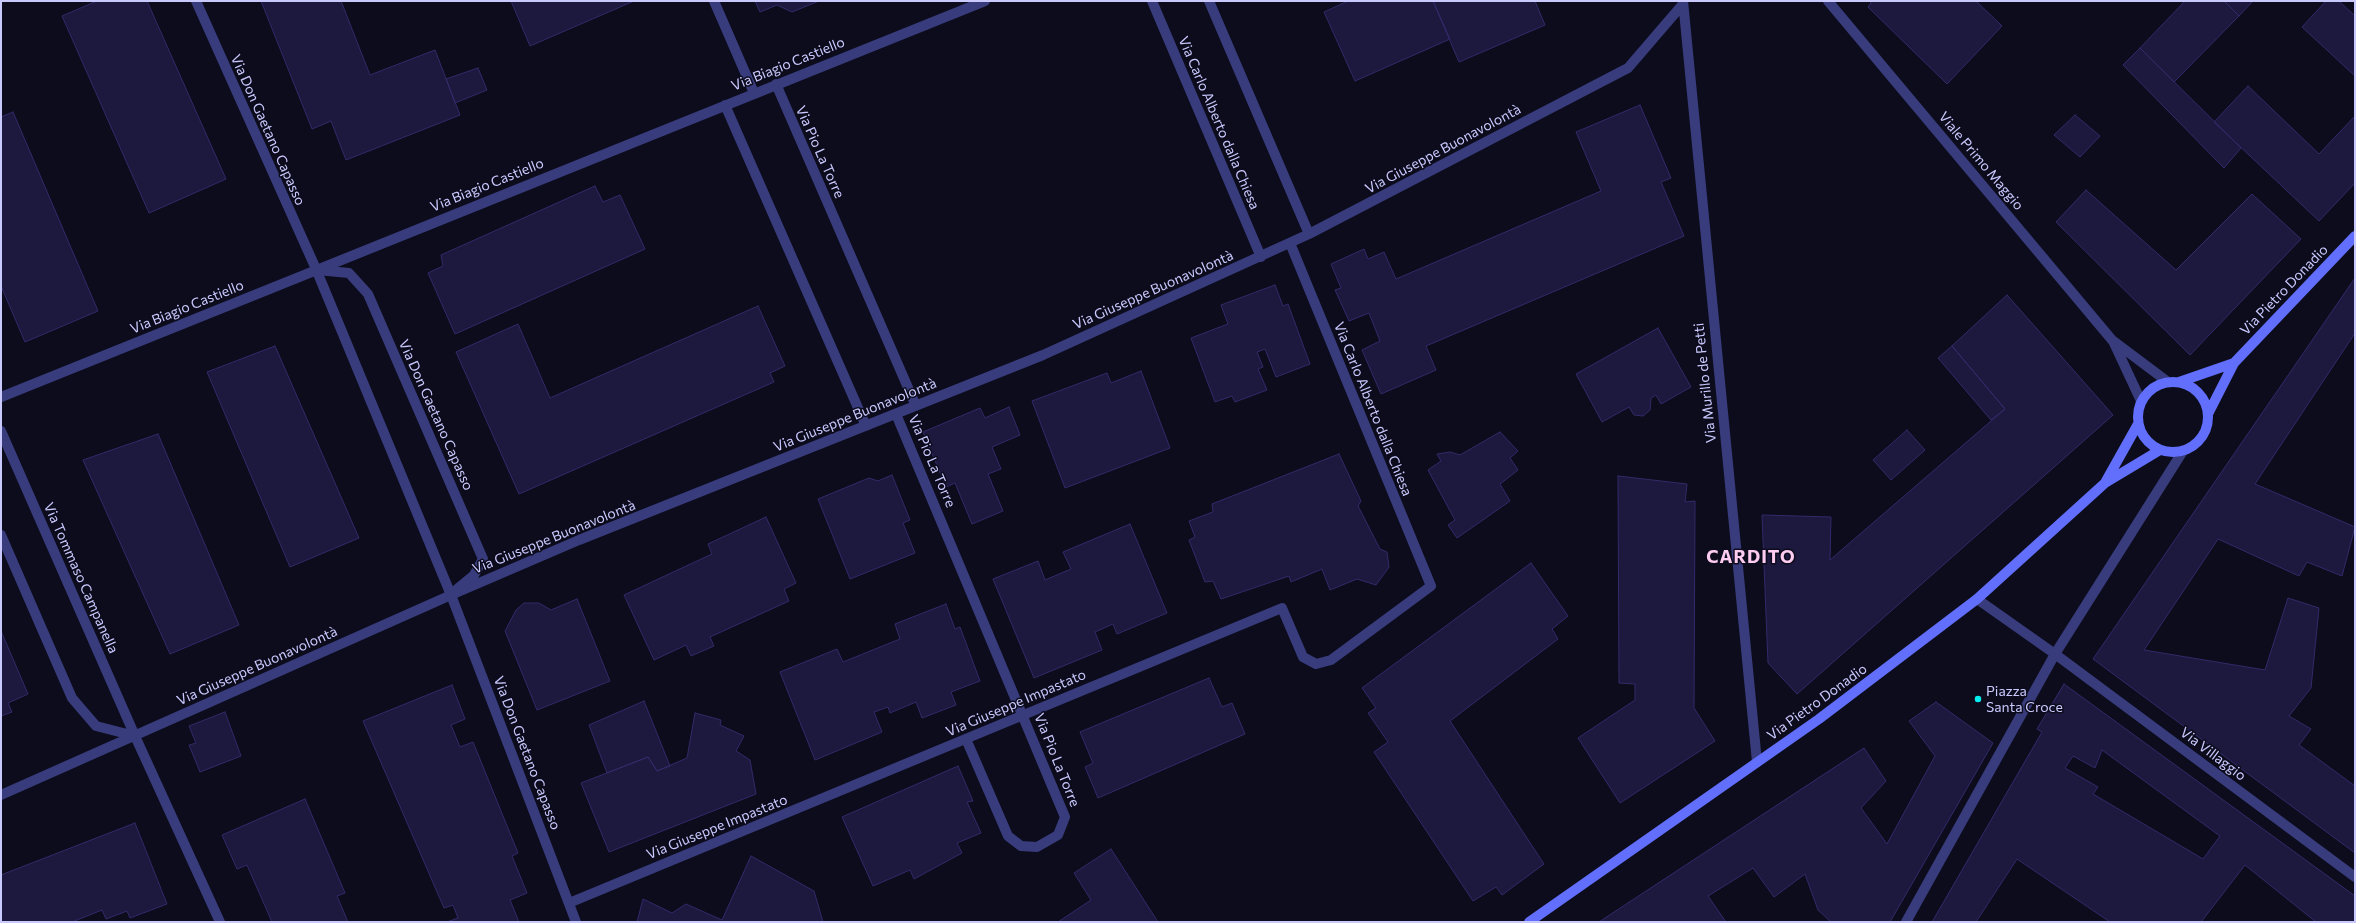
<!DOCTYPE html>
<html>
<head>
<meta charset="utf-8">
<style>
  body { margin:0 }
  #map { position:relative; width:2356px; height:923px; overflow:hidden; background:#0d0c1d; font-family:Commissioner,sans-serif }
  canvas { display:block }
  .frame { position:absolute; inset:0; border:2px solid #cac9fe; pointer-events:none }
</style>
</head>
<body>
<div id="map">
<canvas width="2356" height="923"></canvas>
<div class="frame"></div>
</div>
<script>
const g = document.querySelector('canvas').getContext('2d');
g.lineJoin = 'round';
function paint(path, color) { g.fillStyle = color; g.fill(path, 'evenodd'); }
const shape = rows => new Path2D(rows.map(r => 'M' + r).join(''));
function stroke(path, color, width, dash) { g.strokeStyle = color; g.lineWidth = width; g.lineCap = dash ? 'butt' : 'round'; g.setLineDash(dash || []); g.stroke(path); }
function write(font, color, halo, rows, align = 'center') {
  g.font = font + ' Commissioner,sans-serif'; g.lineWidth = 3; g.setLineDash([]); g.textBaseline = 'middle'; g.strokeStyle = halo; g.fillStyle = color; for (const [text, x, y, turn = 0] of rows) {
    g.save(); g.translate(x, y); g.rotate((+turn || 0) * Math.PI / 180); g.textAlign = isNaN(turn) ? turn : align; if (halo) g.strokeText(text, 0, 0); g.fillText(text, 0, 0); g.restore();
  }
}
const building = shape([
  [97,1,147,1,226,179,149,213,62,16,97,1],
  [261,1,341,1,370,75,435,50,460,115,346,160,331,121,312,129,261,1],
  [511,1,634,1,530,46,511,1],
  [755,1,819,1,792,12,777,5,760,12,755,1],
  [1348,1,1433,1,1450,39,1355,81,1324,12,1348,1],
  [1433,1,1535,1,1545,25,1459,62,1433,1],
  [1870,1,1976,1,2002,26,1947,84,1868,7,1871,3,1870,1],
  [2185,1,2224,1,2239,16,2174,82,2140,48,2185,1],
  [2224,1,2253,1,2239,16,2224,1],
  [2326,1,2339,1,2355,16,2355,76,2302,27,2326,1],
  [2140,48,2241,148,2224,168,2123,65,2140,48],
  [478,68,487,90,455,103,446,79,478,68],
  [2248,86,2319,154,2355,116,2355,183,2319,221,2214,122,2248,86],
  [1640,105,1671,178,1661,182,1684,236,1426,346,1436,370,1381,394,1362,350,1380,341,1369,313,1349,321,1335,290,1341,288,1331,264,1364,249,1368,259,1384,252,1396,279,1601,191,1576,132,1640,105],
  [13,112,98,311,25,342,1,286,1,117,13,112],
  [2075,115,2100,136,2080,157,2054,135,2075,115],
  [595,186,603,202,620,195,645,249,455,334,428,273,443,266,441,255,595,186],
  [2086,190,2176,270,2252,194,2301,239,2190,355,2056,222,2086,190],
  [2355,278,2355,333,2255,484,2355,527,2342,576,2307,562,2299,576,2218,539,2144,650,2265,670,2288,598,2319,608,2311,688,2289,716,2311,729,2299,745,2355,786,2355,853,2093,659,2355,278],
  [1275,285,1283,306,1288,304,1310,364,1276,377,1265,349,1257,352,1263,367,1258,369,1267,390,1235,402,1232,396,1215,402,1191,338,1228,324,1221,305,1275,285],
  [2007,295,2113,415,1797,694,1768,663,1762,515,1831,517,1830,560,2005,409,1952,346,2007,295],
  [758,306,785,366,770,373,774,382,519,494,456,352,518,324,550,398,758,306],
  [1658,328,1691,387,1661,404,1656,395,1651,398,1650,410,1643,416,1634,415,1629,407,1602,422,1576,374,1658,328],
  [275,346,359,538,290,567,207,372,275,346],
  [1952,346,2005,409,1991,420,1938,358,1952,346],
  [1141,371,1170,448,1065,488,1032,401,1107,373,1111,383,1141,371],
  [1009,407,1020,435,992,447,1001,469,988,474,1003,511,972,524,955,483,946,487,923,432,980,408,985,418,1009,407],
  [1907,430,1925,450,1891,480,1873,460,1907,430],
  [1500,432,1518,451,1510,458,1518,470,1500,484,1510,501,1457,538,1448,525,1455,520,1428,470,1441,461,1437,454,1450,452,1460,455,1500,432],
  [158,434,239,625,170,654,83,460,158,434],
  [1339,454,1361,501,1358,506,1380,549,1387,552,1389,567,1376,585,1357,579,1330,590,1322,569,1291,582,1289,576,1221,599,1213,581,1205,582,1189,540,1195,537,1189,521,1213,512,1212,504,1339,454],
  [892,475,910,520,903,523,915,553,850,579,818,499,869,478,878,481,892,475],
  [1618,476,1687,484,1685,502,1695,501,1694,708,1715,741,1620,803,1578,738,1635,700,1635,684,1619,683,1618,476],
  [766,517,796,583,784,589,789,601,710,637,714,646,691,656,686,645,654,660,624,595,712,554,708,544,766,517],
  [1130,524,1167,613,1117,634,1113,624,1095,632,1102,650,1034,678,993,579,1038,561,1045,580,1071,569,1063,552,1130,524],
  [1531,563,1568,616,1552,629,1558,639,1450,721,1544,864,1502,895,1496,887,1473,901,1374,752,1388,742,1368,713,1376,708,1362,688,1531,563],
  [577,599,610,681,537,710,505,631,516,610,524,603,539,603,551,610,577,599],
  [946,604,955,629,960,627,980,681,951,692,956,705,922,718,916,702,890,713,888,707,874,712,882,732,815,760,780,672,837,649,843,662,900,639,895,624,946,604],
  [1,631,28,694,8,703,12,712,1,716,1,631],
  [1209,678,1222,707,1232,703,1245,734,1098,798,1085,767,1093,763,1080,732,1209,678],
  [2064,684,2355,896,2355,922,2316,922,2245,865,2201,922,2110,922,2017,859,1976,922,1932,922,2042,732,2037,729,2064,684],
  [2102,750,2220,836,2203,859,2093,794,2098,787,2065,768,2073,756,2095,768,2102,750],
  [452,685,465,719,451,725,460,747,473,742,518,853,512,856,527,893,510,900,519,922,447,922,458,918,453,905,444,908,363,721,452,685],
  [644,701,670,766,657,771,648,757,607,773,589,725,644,701],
  [1936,702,1993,743,1890,922,1831,922,1818,910,1805,874,1774,897,1753,868,1708,896,1726,922,1599,922,1864,748,1886,781,1861,808,1887,844,1935,756,1909,721,1936,702],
  [225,712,241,756,200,772,189,745,196,743,189,726,225,712],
  [695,713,721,720,720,725,744,736,736,751,750,760,756,794,609,852,581,783,648,757,657,771,687,758,695,713],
  [958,766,973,801,967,802,981,833,957,843,962,853,914,879,910,870,873,886,842,817,958,766],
  [305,799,345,893,337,896,348,922,272,922,247,865,237,869,222,835,305,799],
  [135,823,167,904,130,918,127,911,106,919,102,910,72,922,1,922,1,875,135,823],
  [1111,849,1158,922,1058,922,1091,900,1074,873,1111,849],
  [751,856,814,891,823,922,637,922,643,899,672,913,686,904,722,920,751,856]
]);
const minor = shape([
  [196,1,316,269,451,595,576,922],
  [714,1,754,93],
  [1152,1,1261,257],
  [1209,1,1309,234],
  [1683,1,1757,762],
  [776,84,916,406],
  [725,105,866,426],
  [317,270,349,273,368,294,483,559,474,575,457,589],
  [1,397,985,1],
  [896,414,1065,817,1058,835,1037,847,1021,846,1008,836,966,739],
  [1,431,135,736,220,922],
  [1,535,72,698,96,726,135,736],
  [1977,599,2055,654],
  [1,795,451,595,579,540,1043,355,1309,234,1628,68,1683,4],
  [569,903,1282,608,1303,657,1316,664,1331,660,1431,586,1290,243]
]);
const tertiary = shape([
  [1828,1,2112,340,2168,382],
  [2113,341,2141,401],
  [2055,654,2355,877],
  [1906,922,2055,654,2183,451]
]);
const secondary = shape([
  '2138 417a35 35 0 1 1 70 0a35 35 0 1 1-70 0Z',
  [2179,382,2234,363],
  [2208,414,2234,363,2355,236],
  [2106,481,2138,424],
  [1529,922,1819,719,1977,599,2105,483,2160,450]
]);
const markers = [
  [1978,699,4,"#04efee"]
];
const streetNames = [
  ["Via Biagio Castiello",788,64,-22],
  ["Via Carlo Alberto dalla Chiesa",1219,123,67],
  ["Via Don Gaetano Capasso",268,130,66],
  ["Via Giuseppe Buonavolontà",1443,149,-28],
  ["Via Pio La Torre",820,152,66],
  ["Viale Primo Maggio",1981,161,50],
  ["Via Biagio Castiello",487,185,-22],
  ["Via Giuseppe Buonavolontà",1153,290,-24],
  ["Via Pietro Donadio",2284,290,-46],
  ["Via Biagio Castiello",187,307,-22],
  ["Via Murillo de Petti",1705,383,-96],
  ["Via Carlo Alberto dalla Chiesa",1373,409,68],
  ["Via Don Gaetano Capasso",436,415,66],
  ["Via Giuseppe Buonavolontà",855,415,-22],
  ["Via Pio La Torre",932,461,67],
  ["Via Giuseppe Buonavolontà",554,537,-22],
  ["Via Tommaso Campanella",81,578,66],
  ["Via Giuseppe Buonavolontà",257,666,-24],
  ["Via Pietro Donadio",1817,702,-36],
  ["Via Giuseppe Impastato",1016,703,-23],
  ["Via Don Gaetano Capasso",527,753,69],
  ["Via Villaggio",2213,754,37],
  ["Via Pio La Torre",1057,760,68],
  ["Via Giuseppe Impastato",717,827,-22]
];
const poiNames = [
  ["Piazza",1986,691],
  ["Santa Croce",1986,707]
];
const districtNames = [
  ["CARDITO",1751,557]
];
paint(building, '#1c183e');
stroke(building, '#312b69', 1);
stroke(minor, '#383c7c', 10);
stroke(tertiary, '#383c7c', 10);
stroke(secondary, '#626ffc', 10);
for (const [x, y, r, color] of markers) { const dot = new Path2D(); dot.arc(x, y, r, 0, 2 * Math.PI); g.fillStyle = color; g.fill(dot); stroke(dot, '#0d0c1d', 1.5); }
write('14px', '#cac9fe', '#0d0c1d', streetNames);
write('14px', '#cac9fe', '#0d0c1d', poiNames, 'left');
g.letterSpacing = '1px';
write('bold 18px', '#fecbf1', '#0d0c1d', districtNames);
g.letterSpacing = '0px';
</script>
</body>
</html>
